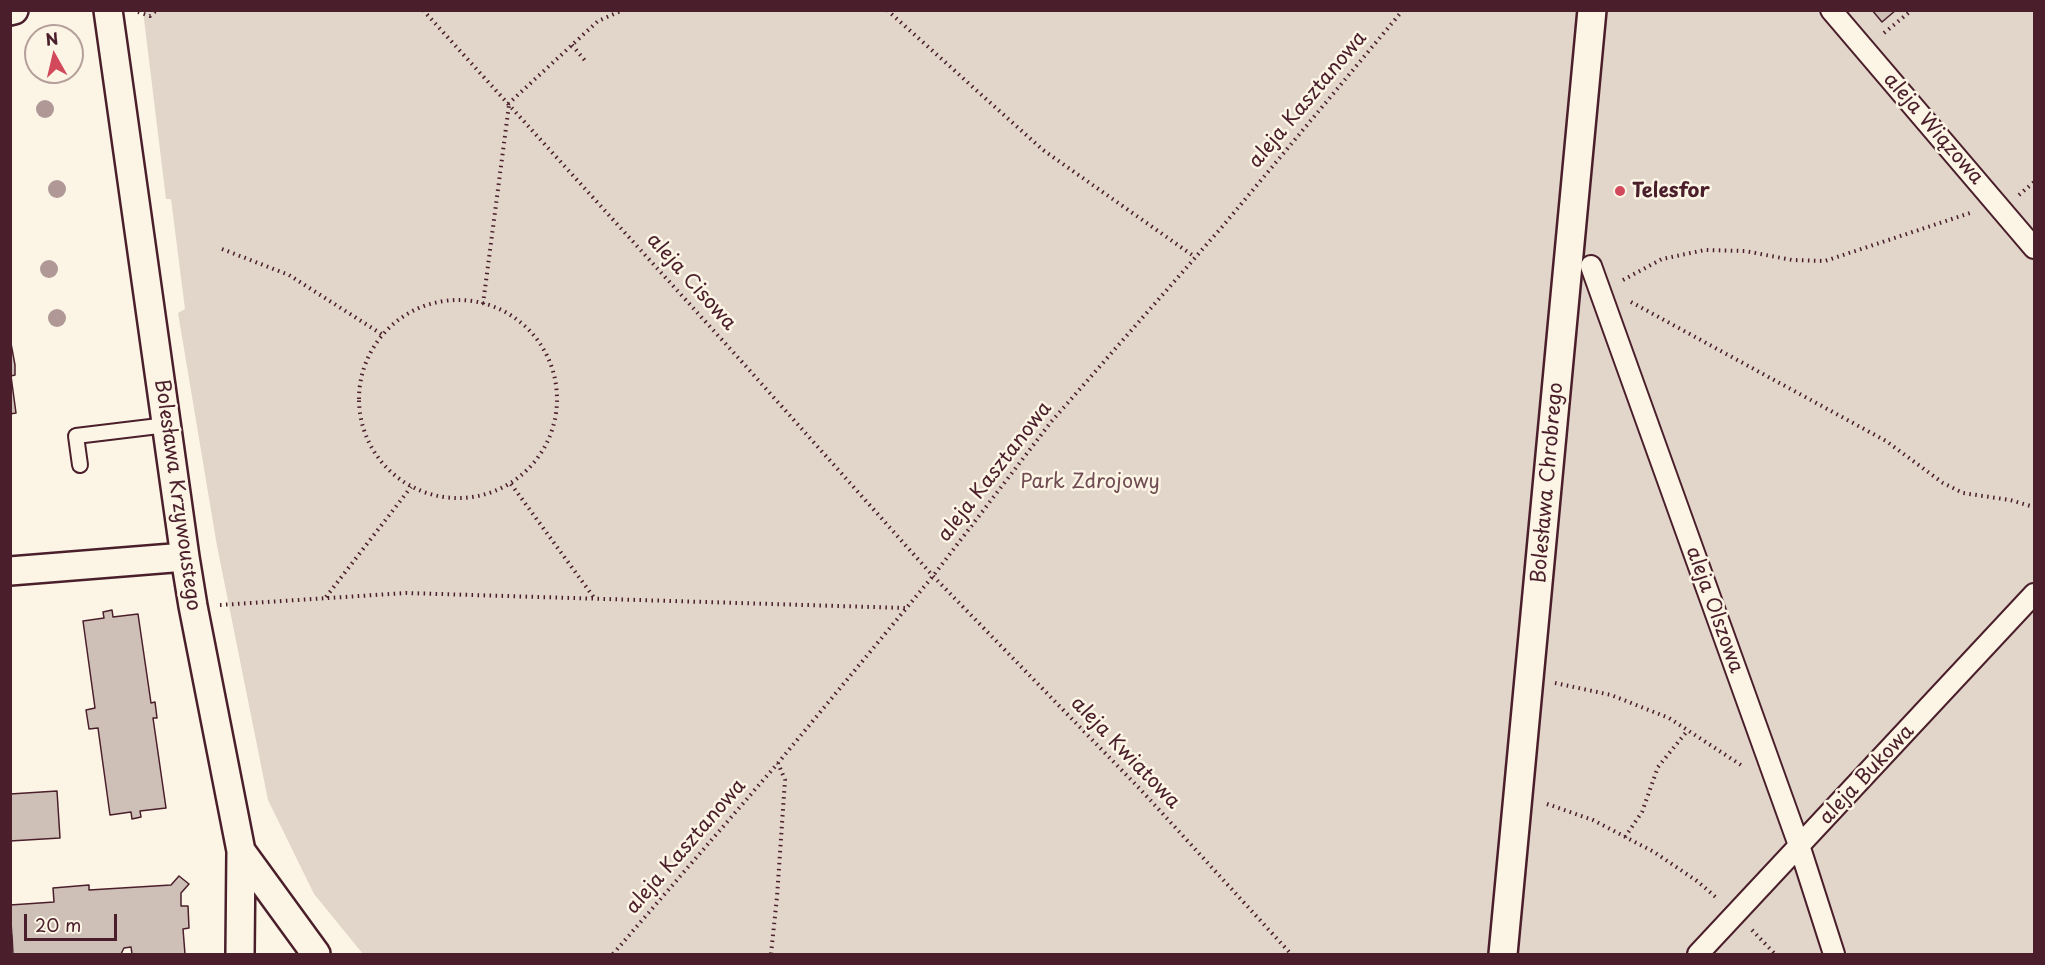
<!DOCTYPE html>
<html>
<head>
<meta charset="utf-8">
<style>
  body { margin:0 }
  #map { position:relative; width:2045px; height:965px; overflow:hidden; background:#fcf5e5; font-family:"Playpen Sans",sans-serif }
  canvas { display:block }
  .frame { position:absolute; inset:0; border:12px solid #4a1f2b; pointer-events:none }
  .north { position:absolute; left:24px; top:24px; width:60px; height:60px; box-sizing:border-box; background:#fcf5e5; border:2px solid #b59f9b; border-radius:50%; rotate:352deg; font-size:16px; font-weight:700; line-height:24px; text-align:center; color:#4a1f2b }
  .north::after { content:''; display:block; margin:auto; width:21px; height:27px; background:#d1495b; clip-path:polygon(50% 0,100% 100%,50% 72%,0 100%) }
  .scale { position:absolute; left:24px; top:914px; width:93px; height:27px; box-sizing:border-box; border:3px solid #4a1f2b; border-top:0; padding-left:8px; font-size:18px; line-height:21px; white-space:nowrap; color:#4a1f2b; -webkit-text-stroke:4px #fcf5e5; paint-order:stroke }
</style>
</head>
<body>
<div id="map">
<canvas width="2045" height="965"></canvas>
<div class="frame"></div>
<div class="north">N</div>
<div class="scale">20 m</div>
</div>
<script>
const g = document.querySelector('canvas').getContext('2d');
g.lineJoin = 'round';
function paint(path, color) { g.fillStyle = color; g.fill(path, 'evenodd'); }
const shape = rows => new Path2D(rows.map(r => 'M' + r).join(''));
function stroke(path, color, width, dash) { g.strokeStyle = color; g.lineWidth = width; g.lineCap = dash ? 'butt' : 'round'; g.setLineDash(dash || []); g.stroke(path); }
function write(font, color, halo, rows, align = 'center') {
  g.font = font + ' "Playpen Sans",sans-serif'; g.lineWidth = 5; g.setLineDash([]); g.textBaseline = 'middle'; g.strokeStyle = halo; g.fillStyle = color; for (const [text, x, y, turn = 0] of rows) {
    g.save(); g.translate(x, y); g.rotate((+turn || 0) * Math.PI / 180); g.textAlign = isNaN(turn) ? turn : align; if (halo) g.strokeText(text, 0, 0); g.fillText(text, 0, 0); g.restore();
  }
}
const green = shape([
  [143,11,2034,11,2034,954,363,954,314,894,268,800,217,546,178,313,185,309,171,199,166,199]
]);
const building = shape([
  [1872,10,1896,10,1882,22,1872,10],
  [10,338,15,365,15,375,11,376,16,413,10,414,10,338],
  [112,610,113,617,138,614,151,703,155,702,157,718,153,718,166,808,140,811,141,817,132,819,131,812,110,815,98,728,89,729,86,710,95,708,83,621,104,618,103,612,112,610],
  [57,791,60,838,10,841,10,794,57,791],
  [179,876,189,884,181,893,181,906,188,906,189,928,183,929,185,954,132,954,131,947,124,948,121,954,13,954,10,905,54,902,53,888,89,885,89,890,171,885,179,876],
  [10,935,12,935,13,954,10,954,10,935]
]);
const path = shape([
  [423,10,743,363,933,576,1141,790,1291,954],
  [887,10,1043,150,1195,257],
  [138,12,150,16,157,10],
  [1884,33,1912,10],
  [572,45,587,63],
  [508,104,598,21,623,10],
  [2019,195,2034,182],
  [222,249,289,275,383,335],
  [1623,280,1662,259,1705,250,1745,251,1792,260,1825,261,1970,213],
  '359 399a99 99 0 1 1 198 0a99 99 0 1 1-198 0Z',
  [1631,302,1886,441,1943,483,1963,493,2010,500,2034,507],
  [483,304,509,105],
  [511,484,595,599],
  [326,597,411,487],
  [220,605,406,593,905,608],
  [1555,683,1611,695,1669,718,1744,767],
  [1547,804,1593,820,1654,852,1697,881,1718,899],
  [1625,837,1642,812,1658,767,1688,730],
  [1752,930,1775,954],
  [613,954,778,763,933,576,1051,422,1222,227,1403,10],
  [771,954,777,897,785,780,778,763]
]);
const service = shape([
  [80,465,76,436,167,425]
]);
const pedestrian = shape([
  [1831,10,2034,248],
  [1591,266,1800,848,1834,954],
  [1698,954,2034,594]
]);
const minor = shape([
  [108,10,185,557,193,606,241,851,316,954],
  [10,11,14,10],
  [10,571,185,557],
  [240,954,241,851],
  [1503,954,1592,10]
]);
const trees = [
  [45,109],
  [57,189],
  [49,269],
  [57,318]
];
const markers = [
  [1620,191,6,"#d1495b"]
];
const streetNames = [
  ["aleja Kasztanowa",1308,100,-50],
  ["aleja Wiązowa",1933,129,49],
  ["aleja Cisowa",691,282,48],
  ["aleja Kasztanowa",995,472,-52],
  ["Bolesława Chrobrego",1548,483,-85],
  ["Bolesława Krzywoustego",177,495,82],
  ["aleja Olszowa",1714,610,70],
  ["aleja Kwiatowa",1125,753,46],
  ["aleja Bukowa",1867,775,-47],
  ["aleja Kasztanowa",686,847,-49]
];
const poiNames = [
  ["Telesfor",1632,191]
];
const parkNames = [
  ["Park Zdrojowy",1090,482]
];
paint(green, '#e2d5ca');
paint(building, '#cfc0b7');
stroke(building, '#4a1f2b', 1.5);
stroke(service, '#4a1f2b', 18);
stroke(pedestrian, '#4a1f2b', 24);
stroke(minor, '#4a1f2b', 32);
stroke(path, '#4a1f2b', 4, [1.5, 4.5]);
stroke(service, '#fcf5e5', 14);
stroke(pedestrian, '#fcf5e5', 20);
stroke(minor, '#fcf5e5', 27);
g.fillStyle = '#af9895';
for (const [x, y] of trees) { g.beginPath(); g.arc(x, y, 9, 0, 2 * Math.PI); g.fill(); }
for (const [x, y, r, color] of markers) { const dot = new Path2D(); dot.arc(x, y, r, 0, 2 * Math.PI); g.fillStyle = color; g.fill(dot); stroke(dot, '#fcf5e5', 2); }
write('20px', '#4a1f2b', '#fcf5e5', streetNames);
write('bold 20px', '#4a1f2b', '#fcf5e5', poiNames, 'left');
write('20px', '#704c53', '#fcf5e5', parkNames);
</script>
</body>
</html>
